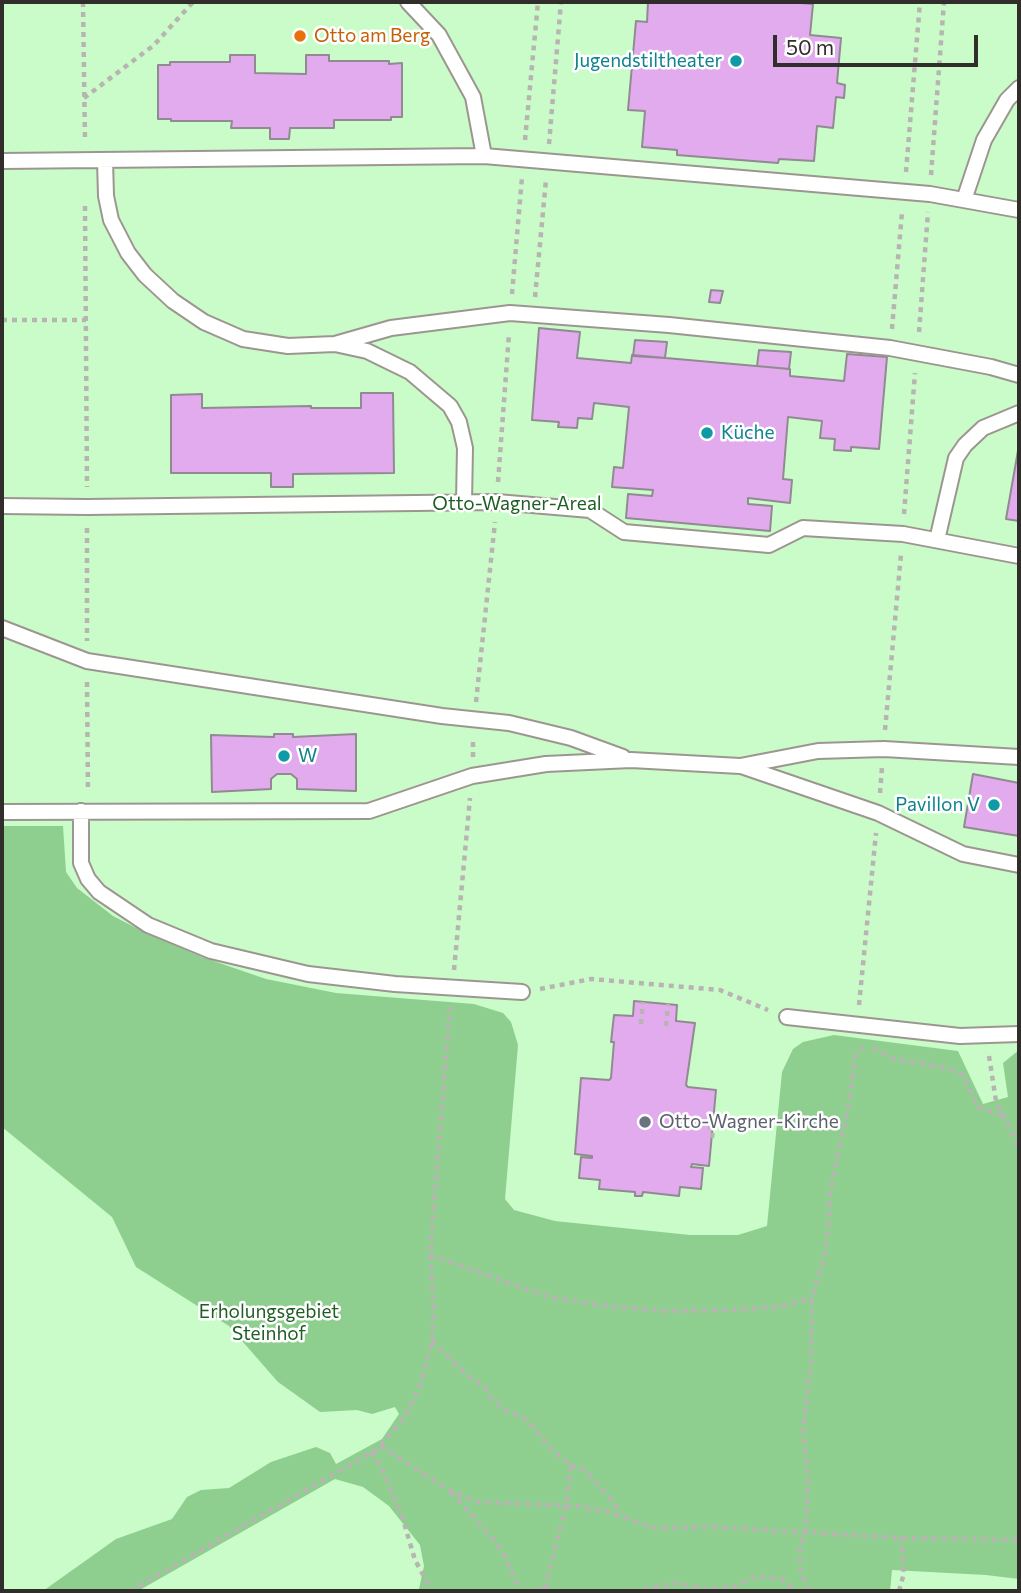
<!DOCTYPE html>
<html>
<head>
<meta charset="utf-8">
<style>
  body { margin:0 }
  #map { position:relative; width:1021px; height:1593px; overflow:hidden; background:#fef9f6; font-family:Commissioner,sans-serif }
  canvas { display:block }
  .frame { position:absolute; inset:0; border:4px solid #302d2b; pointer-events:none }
  .scale { position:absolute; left:773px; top:35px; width:205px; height:32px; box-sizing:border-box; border:4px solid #302d2b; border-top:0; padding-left:9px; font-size:21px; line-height:24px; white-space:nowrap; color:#302d2b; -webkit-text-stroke:5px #fff; paint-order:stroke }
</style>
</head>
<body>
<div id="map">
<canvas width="1021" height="1593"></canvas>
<div class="frame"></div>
<div class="scale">50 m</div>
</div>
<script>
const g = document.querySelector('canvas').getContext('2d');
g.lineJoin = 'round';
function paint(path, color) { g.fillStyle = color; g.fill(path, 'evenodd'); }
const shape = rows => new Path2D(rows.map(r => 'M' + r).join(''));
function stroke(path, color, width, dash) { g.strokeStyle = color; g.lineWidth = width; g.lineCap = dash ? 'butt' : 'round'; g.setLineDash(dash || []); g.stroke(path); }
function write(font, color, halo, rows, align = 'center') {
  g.font = font + ' Commissioner,sans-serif'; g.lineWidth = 5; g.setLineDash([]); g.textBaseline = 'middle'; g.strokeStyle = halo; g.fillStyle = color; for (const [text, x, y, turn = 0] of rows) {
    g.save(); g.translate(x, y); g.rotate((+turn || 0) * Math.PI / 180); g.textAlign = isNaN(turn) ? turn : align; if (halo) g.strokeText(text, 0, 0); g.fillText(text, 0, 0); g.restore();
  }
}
const green = shape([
  [2,2,1019,2,1019,1591,2,1591]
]);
const forest = shape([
  [2,826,63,826,66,872,77,888,113,916,146,933,202,957,266,979,336,993,474,1004,503,1013,511,1022,518,1045,505,1199,514,1210,555,1221,690,1235,738,1235,767,1226,782,1072,793,1049,803,1042,834,1035,958,1051,983,1104,1008,1097,1003,1063,1019,1050,1019,1579,986,1575,892,1570,890,1591,410,1591,419,1589,424,1566,420,1545,389,1506,363,1487,335,1479,138,1591,43,1591,116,1539,172,1519,187,1497,201,1490,229,1488,271,1462,316,1447,330,1453,336,1464,382,1439,399,1414,395,1407,372,1414,357,1410,320,1412,278,1382,229,1326,136,1267,112,1217,2,1127]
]);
const building = shape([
  [648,2,789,2,813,4,810,35,841,38,837,83,845,85,844,98,836,97,833,128,817,126,814,161,779,159,778,163,677,155,677,150,642,147,645,111,628,110,636,21,647,22,648,2],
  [230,55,255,55,255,73,306,74,306,55,329,55,329,61,389,61,389,64,402,63,402,117,391,117,391,120,334,120,334,128,290,128,289,139,270,139,270,128,231,128,232,121,171,121,171,119,158,119,158,65,170,65,170,62,230,62,230,55],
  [711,290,723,291,720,303,709,302,711,290],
  [539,328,580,332,577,358,631,363,632,355,790,369,790,376,844,381,847,354,887,357,879,449,851,447,851,451,834,450,835,439,820,438,822,421,788,417,783,479,792,480,790,503,748,498,748,504,772,506,770,531,626,518,628,494,652,496,653,490,612,487,614,467,623,468,629,407,594,403,592,419,578,418,577,428,558,427,559,422,532,420,539,328],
  [635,340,667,342,665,358,633,356,635,340],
  [759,350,791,352,789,369,757,366,759,350],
  [361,393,393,393,394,473,293,474,293,487,271,487,271,473,171,473,171,395,202,394,202,408,311,406,311,408,361,408,361,393],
  [1019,445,1019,521,1006,519,1019,445],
  [274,734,293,734,293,737,356,734,356,791,297,789,297,779,291,774,277,774,271,779,271,789,212,792,211,735,274,737,274,734],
  [973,774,1019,783,1019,836,964,827,973,774],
  [634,1001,677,1005,676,1021,695,1023,686,1085,688,1087,716,1090,709,1166,692,1164,691,1167,703,1168,701,1189,680,1187,679,1196,643,1192,642,1196,635,1196,635,1192,599,1189,600,1180,579,1178,581,1157,592,1158,592,1156,575,1154,581,1078,609,1080,611,1078,614,1042,611,1042,614,1015,633,1016,634,1001]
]);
const path = shape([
  [83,2,85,141],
  [84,98,154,45,193,2],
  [525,140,538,2],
  [549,144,561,2],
  [906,172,920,2],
  [931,175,944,2],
  [85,206,87,487],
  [512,294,522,177],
  [535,297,546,180],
  [2,320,86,320],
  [892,329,902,212],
  [919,332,928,212],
  [498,482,509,334],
  [904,514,915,373],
  [87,528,87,641],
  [87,682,88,792],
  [476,702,495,522],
  [885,730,901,554],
  [473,757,473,738],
  [880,793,882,767],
  [454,970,470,798],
  [540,989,591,979,720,990,768,1010],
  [859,1005,876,833],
  [641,1024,643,1002],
  [666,1026,668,1004],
  [873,1048,894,1059,946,1068,963,1075,978,1107,1003,1115],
  [989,1056,996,1101,1019,1147],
  [708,1127,713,1128,712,1138],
  [430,1255,549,1297,598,1305,661,1311,732,1310,778,1307,812,1298],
  [432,1341,466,1374,484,1386,491,1398,505,1410,522,1417,533,1427,552,1450,571,1465,566,1505,544,1591],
  [381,1446,450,1491,479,1502,577,1506,605,1511,654,1528,714,1527,901,1538,1019,1540],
  [371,1452,383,1471,402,1516,415,1560,432,1591],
  [571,1465,585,1470,614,1503,620,1515],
  [451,1492,493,1539,504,1555,520,1591],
  [130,1591,376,1450,405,1417,421,1383,432,1341,434,1310,430,1255,450,1007],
  [527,1591,545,1588,550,1591],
  [634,1591,677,1583,708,1589,732,1587,757,1576,782,1579,796,1591],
  [808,1591,800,1568,800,1547,806,1531,808,1478,803,1429,811,1364,812,1298,824,1257,829,1221,830,1192,849,1102,855,1056,862,1047],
  [899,1591,904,1573,901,1538]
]);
const service = shape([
  [408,2,439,35,473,97,484,156],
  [105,160,106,196,111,220,128,253,145,275,173,301,204,322,243,339,288,346,335,344,367,351,410,372,450,406,459,422,465,448,464,502],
  [2,161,484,156,930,194,1019,210],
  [964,200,984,140,1007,100,1019,88],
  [335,344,391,328,510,313,669,325,890,348,991,367,1019,375],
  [2,506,87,507,497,502,590,510,624,532,769,545,803,528,903,534,1019,556],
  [937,540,956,458,965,445,983,428,1019,413],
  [2,628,87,661,442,716,509,723,571,738,623,757],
  [741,766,878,813,963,854,1019,865],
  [81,811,81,863,88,879,99,892,148,925,211,951,308,974,395,984,522,992],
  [2,812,369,811,472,776,546,764,631,760,740,766,818,751,884,749,1019,757],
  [787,1017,960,1036,1019,1034]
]);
const markers = [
  [300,36,7,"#e8710a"],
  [736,61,7,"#0f9aa8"],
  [707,433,7,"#0f9aa8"],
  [284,756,7,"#0f9aa8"],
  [994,805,7,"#0f9aa8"],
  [645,1122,7,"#6b7280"]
];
const foodNames = [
  ["Otto am Berg",314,36]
];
const cultureNames = [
  ["Jugendstiltheater",722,61],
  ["Küche",721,433,"left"],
  ["W",298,756,"left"],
  ["Pavillon V",980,805]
];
const parkNames = [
  ["Otto-Wagner-Areal",517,504],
  ["Erholungsgebiet",269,1312],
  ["Steinhof",269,1334]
];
const worshipNames = [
  ["Otto-Wagner-Kirche",659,1122]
];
paint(green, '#c9fcc9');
paint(forest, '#8ecf8f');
paint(building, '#e2abee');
stroke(building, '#908a91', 2);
stroke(service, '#9d9690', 18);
stroke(path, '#b8b4b1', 4.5, [5, 5]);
stroke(service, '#fff', 14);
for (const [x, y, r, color] of markers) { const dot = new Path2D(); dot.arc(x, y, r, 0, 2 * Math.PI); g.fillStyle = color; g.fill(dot); stroke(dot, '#fff', 2.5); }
write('19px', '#c56008', '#fff', foodNames, 'left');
write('19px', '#0d838f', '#fff', cultureNames, 'right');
write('19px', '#1e5e23', '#fff', parkNames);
write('19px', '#5b616d', '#fff', worshipNames, 'left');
</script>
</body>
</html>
